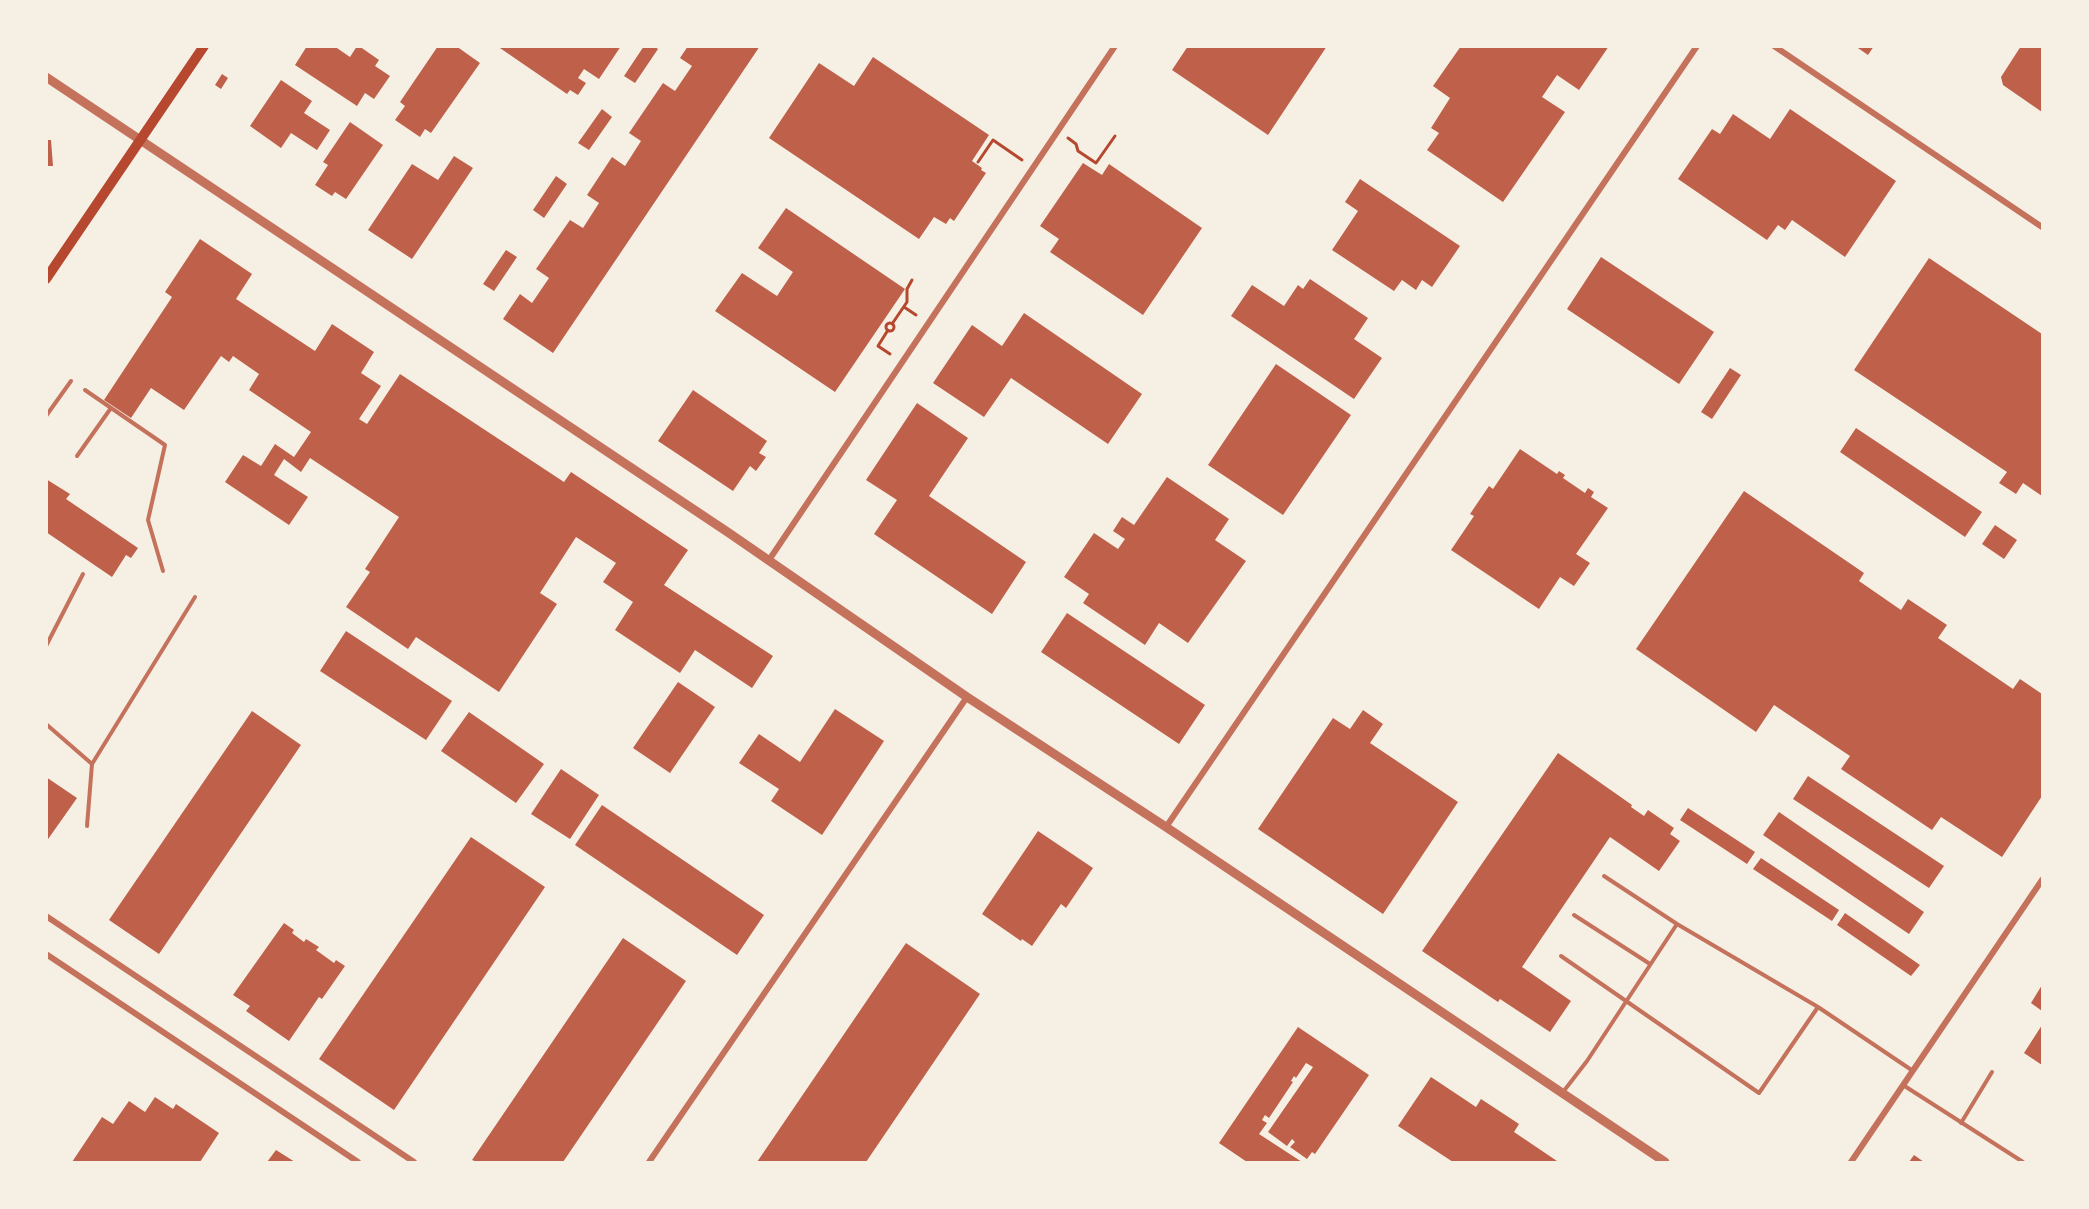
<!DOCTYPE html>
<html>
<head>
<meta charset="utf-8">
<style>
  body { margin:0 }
  #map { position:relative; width:2089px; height:1209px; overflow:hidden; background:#f6efe4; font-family:"IBM Plex Sans",sans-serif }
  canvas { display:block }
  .frame { position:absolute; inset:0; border:48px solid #f6efe4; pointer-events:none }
</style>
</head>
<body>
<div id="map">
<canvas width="2089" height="1209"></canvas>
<div class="frame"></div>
</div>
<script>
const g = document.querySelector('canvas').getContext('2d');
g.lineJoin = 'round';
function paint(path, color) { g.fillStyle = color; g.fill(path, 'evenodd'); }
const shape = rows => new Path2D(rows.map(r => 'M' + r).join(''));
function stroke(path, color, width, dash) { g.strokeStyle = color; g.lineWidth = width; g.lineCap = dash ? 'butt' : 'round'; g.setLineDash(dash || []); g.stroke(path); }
const building = shape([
  [307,46,334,46,350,57,357,46,359,46,379,60,375,66,390,76,374,99,365,93,357,106,295,65],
  [438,46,456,46,480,63,431,133,425,129,420,137,395,120,405,106,400,102],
  [497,46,621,46,599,79,584,69,578,78,586,83,578,95,570,90,567,94],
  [644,46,654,46,658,49,635,83,624,76],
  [688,46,760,46,553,353,503,319,520,294,532,303,549,278,536,269,570,220,583,228,599,203,587,195,612,157,625,166,641,141,629,133,663,83,675,91,692,66,680,58],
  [1188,46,1327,46,1268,135,1172,70],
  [1461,46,1609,46,1579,90,1557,75,1542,97,1565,112,1503,202,1427,150,1439,133,1431,128,1450,98,1433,86],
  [1855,46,1874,46,1868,55],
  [2021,46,2042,46,2042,112,2003,85,2001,77],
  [873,57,989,135,972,161,982,168,981,170,986,173,954,221,950,218,946,224,934,217,919,239,769,138,819,63,854,86],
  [222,74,228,78,221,89,215,85],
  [281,80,312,101,304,113,330,130,317,150,291,133,281,148,250,126],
  [602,109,612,117,589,150,578,143],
  [1790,109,1896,181,1845,257,1792,220,1785,230,1778,225,1767,240,1678,179,1712,129,1720,134,1733,114,1770,139],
  [350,122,383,145,346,199,335,192,332,196,315,185,328,165,323,162],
  [46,140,51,140,53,166,46,166],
  [454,156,473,168,412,259,368,230,412,164,438,180],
  [1083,163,1102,175,1109,164,1202,228,1143,315,1050,252,1059,239,1040,226],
  [556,176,567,184,544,218,533,210],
  [1360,179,1460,246,1432,287,1422,280,1416,290,1402,280,1394,291,1332,250,1358,211,1345,202],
  [786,208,905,289,835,392,715,311,742,273,777,296,793,272,758,248],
  [200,239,252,274,236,299,315,351,332,324,374,352,361,373,381,386,359,419,367,424,400,374,564,482,571,472,688,550,664,585,773,656,752,688,695,650,680,673,615,630,633,602,603,582,616,563,576,537,540,593,557,604,499,692,416,637,408,649,346,607,370,572,365,569,399,517,310,458,301,472,284,459,274,475,308,497,289,525,225,482,243,455,261,466,275,444,294,457,311,432,249,390,259,374,233,356,229,362,221,356,184,410,151,388,131,418,104,400,172,297,165,292],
  [506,250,517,257,494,291,483,284],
  [1601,257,1714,332,1679,384,1567,309],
  [1929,258,2042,334,2042,496,2023,483,2016,494,1999,483,2007,472,1854,370],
  [1310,279,1368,318,1354,339,1382,358,1354,399,1231,316,1252,285,1284,306,1298,285,1303,289],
  [1024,313,1142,394,1108,444,1011,378,984,417,933,383,972,325,1002,346],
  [1276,364,1351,415,1283,515,1208,465],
  [1730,368,1741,375,1712,419,1701,412],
  [693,390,767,441,759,453,766,457,756,471,750,466,733,491,658,441],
  [917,403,968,438,929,496,1026,562,992,614,874,534,897,500,866,480],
  [1856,428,1982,512,1965,537,1840,452],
  [1520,449,1557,474,1559,471,1565,475,1563,478,1585,493,1588,488,1594,492,1591,497,1608,508,1576,554,1590,563,1574,586,1560,577,1539,609,1451,550,1474,516,1470,514,1489,486,1493,489],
  [1167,477,1229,519,1215,540,1246,561,1188,643,1159,623,1145,645,1083,603,1089,594,1064,577,1094,533,1118,549,1125,539,1113,531,1122,517,1134,525],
  [46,479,70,494,66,499,138,548,131,558,126,555,112,577,46,532],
  [1744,491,1864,573,1859,581,1901,610,1908,599,1947,625,1938,638,2013,689,2020,679,2042,694,2042,796,2002,857,1941,817,1932,830,1841,769,1850,756,1774,705,1756,732,1636,649],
  [1995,525,2017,540,2004,559,1982,544],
  [1067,613,1205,705,1179,744,1041,652],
  [346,631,452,701,426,740,320,671],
  [678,682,715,707,670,773,633,748],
  [835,709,884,741,822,835,771,801,779,789,739,763,759,734,800,762],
  [1363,710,1383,724,1370,743,1458,802,1383,914,1258,829,1333,718,1350,729],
  [252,711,301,745,159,954,109,920],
  [469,712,544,764,516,803,441,751],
  [1558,753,1632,805,1631,807,1644,816,1648,810,1674,828,1670,834,1680,841,1659,871,1610,837,1522,967,1571,1001,1550,1032,1500,999,1498,1002,1422,951],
  [561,769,599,795,570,839,531,814],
  [1808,776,1944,866,1929,888,1793,799],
  [46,777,77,798,46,842],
  [602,805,764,915,737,955,575,845],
  [1688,808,1755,852,1747,864,1680,820],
  [1779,812,1924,912,1909,934,1763,835],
  [1038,831,1093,868,1066,908,1061,904,1032,946,1022,939,1021,941,982,914],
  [471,837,545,887,394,1110,319,1059],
  [1761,858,1839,910,1832,921,1753,869],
  [1845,913,1920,965,1911,976,1837,925],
  [284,923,294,930,292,933,304,942,306,939,319,947,316,950,334,963,336,960,345,966,322,999,319,997,289,1041,246,1011,250,1006,233,995],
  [623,938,686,981,563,1162,477,1162,472,1160],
  [906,943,980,994,866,1162,757,1162],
  [2042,985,2042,1011,2031,1003],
  [2042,1025,2042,1065,2024,1053],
  [1298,1027,1369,1075,1315,1154,1312,1152,1307,1159,1290,1147,1295,1142,1292,1139,1287,1146,1268,1132,1313,1067,1306,1063,1296,1078,1294,1076,1291,1081,1293,1082,1269,1118,1265,1115,1262,1120,1267,1123,1259,1134,1302,1162,1247,1162,1219,1143],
  [1431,1077,1476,1107,1481,1099,1519,1124,1514,1132,1557,1161,1556,1162,1453,1162,1398,1126],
  [155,1097,173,1109,176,1104,219,1133,200,1162,72,1162,102,1117,113,1124,129,1101,145,1112],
  [276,1150,295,1162,267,1162],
  [1914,1155,1924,1162,1909,1162]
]);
const path = shape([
  [1068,138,1076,144,1078,151,1096,163,1115,136],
  [978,162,993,140,1022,160],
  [904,307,916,315],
  '886 327a4 4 0 1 1 8 0a4 4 0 1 1-8 0Z',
  [892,324,907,302,907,289,912,280],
  [888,330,878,346,890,354]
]);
const service = shape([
  [85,390,165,445,148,520,163,571],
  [46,416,71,381],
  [77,456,111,408],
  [46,646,83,574],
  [46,724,92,764],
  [87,826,92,764,195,597],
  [1574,915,1650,964],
  [1677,924,1818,1007,1913,1071],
  [1561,956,1759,1093,1818,1007],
  [1903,1085,2023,1162],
  [1563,1092,1587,1061,1677,924,1604,876],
  [1961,1123,1992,1072]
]);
const minor = shape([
  [1774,46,2042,227],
  [769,560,1115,46],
  [1166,827,1697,46],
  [46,916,414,1162],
  [46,954,358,1162],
  [649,1162,967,697],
  [1851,1162,2042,880]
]);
const tertiary = shape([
  [46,77,729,533,967,697,1166,827,1665,1162]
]);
const secondary = shape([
  [46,279,204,46]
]);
paint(building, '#bf614a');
stroke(path, '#b5482f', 3);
stroke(service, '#c5725c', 4);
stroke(minor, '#c5725c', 6);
stroke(tertiary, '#c5725c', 9);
stroke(secondary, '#b5482f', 10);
</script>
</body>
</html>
